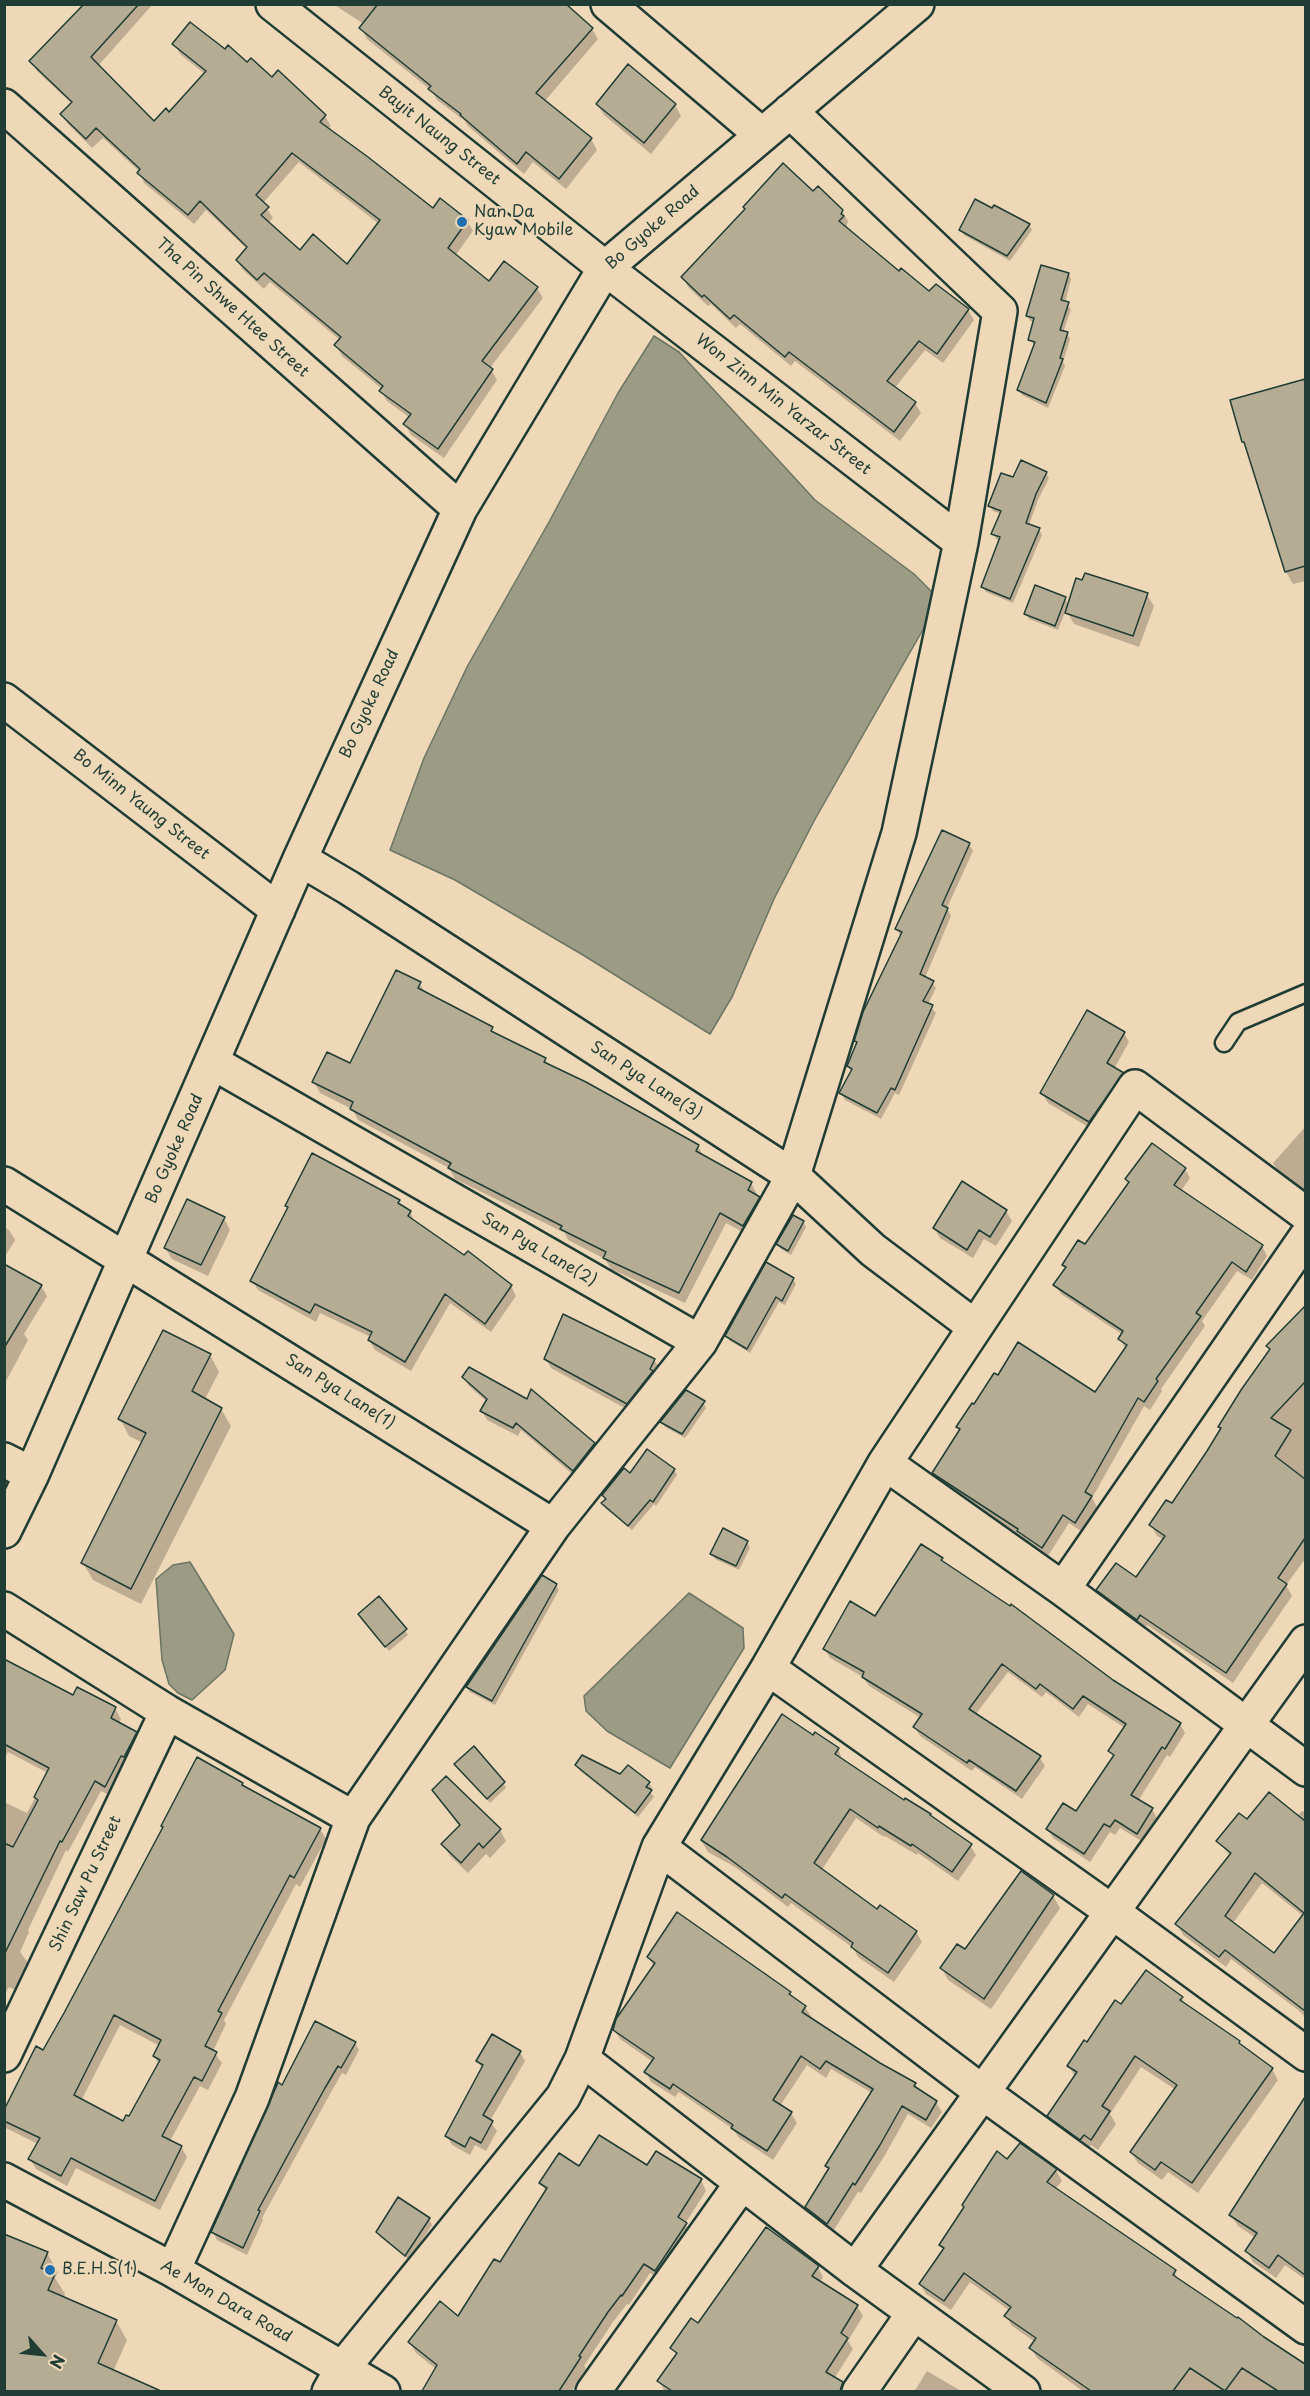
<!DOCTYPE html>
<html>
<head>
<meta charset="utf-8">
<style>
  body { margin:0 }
  #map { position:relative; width:1310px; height:2396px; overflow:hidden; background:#eed8b7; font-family:"Playpen Sans",sans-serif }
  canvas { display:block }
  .frame { position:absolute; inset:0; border:6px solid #1f3d34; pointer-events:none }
  .north { position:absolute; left:12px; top:2324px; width:60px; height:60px; -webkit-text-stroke:4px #eed8b7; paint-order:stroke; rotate:117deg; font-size:16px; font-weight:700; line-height:24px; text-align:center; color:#1f3d34 }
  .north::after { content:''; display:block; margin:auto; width:21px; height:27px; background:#1f3d34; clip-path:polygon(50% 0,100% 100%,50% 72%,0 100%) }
</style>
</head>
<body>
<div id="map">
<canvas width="1310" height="2396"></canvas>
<div class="frame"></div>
<div class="north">N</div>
</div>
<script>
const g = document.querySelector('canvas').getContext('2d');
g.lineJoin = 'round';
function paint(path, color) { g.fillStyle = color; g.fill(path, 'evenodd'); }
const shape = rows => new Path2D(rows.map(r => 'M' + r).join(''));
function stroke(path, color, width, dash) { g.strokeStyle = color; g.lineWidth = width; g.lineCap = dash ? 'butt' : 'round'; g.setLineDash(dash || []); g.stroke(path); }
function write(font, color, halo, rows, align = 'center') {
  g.font = font + ' "Playpen Sans",sans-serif'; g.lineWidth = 4.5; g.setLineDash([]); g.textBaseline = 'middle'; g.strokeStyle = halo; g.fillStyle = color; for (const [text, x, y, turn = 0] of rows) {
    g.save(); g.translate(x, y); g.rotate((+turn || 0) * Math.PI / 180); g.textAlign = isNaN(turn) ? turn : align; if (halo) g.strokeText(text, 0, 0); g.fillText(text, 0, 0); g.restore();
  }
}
const water = shape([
  [654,336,679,352,815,500,914,574,933,593,929,619,814,821,774,899,732,997,710,1034,583,955,455,880,390,850,424,758,467,667,549,522,618,393,654,336],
  [190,1562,234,1634,225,1670,192,1700,178,1693,169,1684,162,1660,156,1579,173,1565,190,1562],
  [689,1593,743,1628,744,1648,670,1768,607,1731,586,1711,584,1696,689,1593]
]);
const shadow = shape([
  [85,4,153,4,98,66,154,124,170,114,205,74,180,54,174,44,225,51,273,79,325,116,331,126,327,130,433,210,467,221,473,231,455,256,489,283,537,288,543,298,490,368,497,380,444,458,411,435,405,424,410,418,387,401,381,391,382,389,342,356,336,345,340,340,270,282,264,289,243,270,237,260,247,249,206,210,194,224,144,183,140,172,103,138,92,148,68,124,62,114,72,104,37,71,31,61],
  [299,162,379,224,348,266,300,252,268,223,273,218,263,203],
  [333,4,559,4,592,29,598,39,544,102,591,139,597,150,566,189,533,162,524,174,468,126,465,121,437,100,432,91,367,39,361,28,364,24],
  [597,104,675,105,681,116,651,154,604,115],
  [813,193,842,211,848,221,846,229,899,273,929,293,968,310,974,320,943,363,925,350,894,389,915,403,921,413,900,441,795,361,791,366,740,324,736,328,711,304,708,306,688,287,683,277],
  [1029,225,1032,230,1010,261,964,235,961,230],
  [1068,274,1071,279,1065,303,1071,309,1063,333,1067,334,1070,339,1063,362,1065,366,1048,408,1022,395,1019,389,1036,346,1029,340,1035,322,1030,321,1027,315],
  [1306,381,1306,581,1293,584,1286,572,1248,451,1243,442,1232,401],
  [1046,473,1049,478,1038,500,1029,525,1039,529,1042,535,1013,603,986,592,983,587,1001,541,996,539,993,534,1001,514,993,511,990,506,1014,479],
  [1147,595,1154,606,1139,647,1074,624,1066,610,1058,630,1029,619,1026,614,1065,599,1069,606],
  [969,844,973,851,947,908,951,916,925,978,932,982,936,988,928,1004,936,1013,899,1095,895,1093,881,1119,845,1100,841,1093,852,1072,848,1066,858,1044,856,1041,901,937,897,929],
  [420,984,425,993,491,1028,495,1035,545,1059,550,1066,698,1146,704,1157,751,1183,757,1194,756,1196,765,1209,750,1236,726,1223,685,1303,611,1269,605,1259,568,1240,565,1233,455,1179,449,1168,358,1120,352,1109,320,1093,314,1082,351,1065],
  [1124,1033,1129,1042,1114,1069,1123,1074,1128,1084,1095,1131,1048,1103,1042,1093],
  [1306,1126,1306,1198,1283,1180,1273,1163],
  [1185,1169,1190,1178,1181,1191,1262,1246,1267,1256,1252,1280,1237,1271,1202,1321,1205,1326,1161,1389,1162,1391,1150,1410,1144,1406,1092,1498,1097,1507,1081,1531,1069,1523,1048,1556,1024,1541,1021,1536,939,1482,933,1473,960,1431,958,1427,1096,1394,1125,1348,1120,1339,1123,1335,1061,1294,1055,1285,1066,1268,1064,1265,1085,1246,1129,1184,1126,1179],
  [398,1201,402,1207,410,1212,415,1223,511,1286,516,1296,491,1332,450,1303,411,1371,375,1350,369,1340,371,1337,320,1313,316,1322,258,1290,252,1280,289,1209,287,1206],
  [1006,1211,1012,1221,996,1246,984,1239,973,1258,940,1238,934,1228],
  [224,1218,230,1230,208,1276,172,1259,165,1248],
  [803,1222,806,1227,791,1255,781,1249,778,1244],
  [4,1227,9,1230,15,1240,4,1258],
  [4,1275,41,1286,47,1296,24,1334,28,1340,4,1385],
  [793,1279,796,1284,785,1305,779,1302,750,1353,730,1341,727,1336],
  [1306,1309,1306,1558,1286,1585,1292,1596,1233,1683,1147,1625,1143,1630,1104,1601,1098,1590,1137,1579,1164,1540,1157,1536,1151,1525,1173,1506,1222,1430,1220,1427,1271,1351,1268,1346],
  [210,1355,219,1372,205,1399,221,1409,231,1426,141,1604,93,1580,83,1563,143,1443,129,1436,120,1419],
  [546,1359,654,1360,660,1369,632,1412,551,1368],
  [464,1378,594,1444,599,1453,578,1479,521,1430,518,1436,487,1420,482,1411,487,1402,469,1386],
  [703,1402,706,1408,685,1438,665,1427,662,1422],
  [674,1470,677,1475,656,1506,654,1504,632,1530,606,1509,603,1504,606,1500,603,1495,631,1475],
  [747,1542,750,1548,739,1570,715,1559,712,1553],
  [942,1559,945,1564,1113,1681,1180,1724,1185,1733,1170,1757,1167,1755,1138,1801,1152,1809,1157,1818,1143,1842,1120,1828,1115,1835,1110,1832,1090,1862,1053,1838,1048,1829,1077,1813,1114,1758,1110,1751,1125,1728,1088,1704,1079,1717,1046,1692,1042,1697,1008,1672,975,1715,1040,1758,1045,1766,1022,1799,975,1767,972,1771,920,1736,915,1728,921,1718,869,1686,863,1677,830,1658,825,1649,875,1618],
  [556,1585,559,1590,495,1705,470,1692,467,1687],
  [363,1619,405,1630,408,1635,389,1651],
  [4,1661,74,1697,115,1708,121,1719,119,1724,136,1733,142,1743,111,1796,101,1791,68,1852,66,1850,28,1930,29,1932,20,1952,28,1963,15,1990,9,1987,4,1996,4,1802,27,1813,48,1773,8,1752,4,1759],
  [782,1716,814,1738,838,1749,843,1761,970,1845,976,1855,958,1881,918,1853,917,1855,885,1836,884,1837,856,1818,821,1871,878,1911,916,1932,922,1942,894,1982,858,1957,853,1948,791,1903,788,1907,735,1867,708,1852,702,1842],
  [456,1764,503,1783,506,1788,490,1803],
  [577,1765,649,1783,652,1788,649,1791,654,1797,638,1817,580,1771],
  [242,1784,244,1788,320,1829,326,1839,300,1887,296,1884,224,2020,226,2024,213,2051,222,2063,208,2090,200,2086,170,2141,181,2147,187,2157,160,2210,76,2168,67,2186,36,2169,30,2159,38,2144,6,2128,4,2111,44,2052],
  [120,2025,160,2046,154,2056,159,2064,130,2118,123,2123,81,2101],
  [433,1791,500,1830,506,1841,490,1858,486,1854,468,1873,450,1856,443,1845,460,1827],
  [1302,1811,1306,1813,1306,2018,1298,2010,1231,1959,1226,1967,1183,1935,1177,1924,1230,1856,1218,1841,1247,1821,1297,1816],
  [1262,1883,1303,1916,1274,1955,1233,1923],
  [1021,1873,1053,1896,1060,1908,991,2009,948,1980,942,1968,966,1951],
  [648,1957,790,1993,793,1998,805,2007,811,2016,809,2019,879,2065,914,2084,918,2090,936,2102,942,2112,931,2128,908,2114,885,2155,861,2193,858,2192,832,2233,812,2217,807,2208,829,2170,827,2166,872,2093,831,2069,826,2078,807,2065,780,2106,791,2113,797,2123,773,2160,738,2137,733,2129,679,2092,675,2097,651,2082,646,2072,653,2062,620,2039,614,2030,654,1967],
  [1181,1998,1187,2007,1239,2042,1242,2047,1272,2069,1278,2080,1198,2193,1168,2172,1162,2180,1138,2163,1131,2152,1176,2090,1141,2067,1110,2114,1116,2124,1098,2150,1091,2145,1087,2150,1055,2127,1048,2116,1075,2077,1069,2066,1122,2006],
  [355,2043,359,2050,346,2075,342,2073,329,2096,262,2218,263,2220,247,2255,217,2240,213,2232,283,2087],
  [520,2052,525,2061,490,2121,497,2131,486,2151,475,2145,470,2155,452,2145,447,2136,482,2069,478,2061],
  [1306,2100,1306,2280,1285,2265,1276,2278,1253,2262,1247,2251,1256,2238,1238,2226,1231,2215],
  [1008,2161,1056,2170,1062,2181,1055,2189,1174,2271,1180,2282,1306,2365,1306,2392,1084,2392,1037,2358,1031,2348,1035,2342,1012,2326,1006,2316,1010,2311,970,2282,951,2310,926,2294,920,2284,944,2251,941,2245],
  [647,2167,701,2180,706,2191,685,2224,692,2234,661,2280,650,2273,629,2305,627,2304,613,2322,584,2366,586,2368,571,2392,423,2392,436,2369,416,2353,410,2343,459,2318,500,2264,546,2192,541,2183,579,2168],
  [399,2199,429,2219,432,2225,409,2260,380,2237,377,2232],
  [47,2253,58,2272,55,2278,65,2294,63,2299,116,2321,127,2340,113,2372,131,2379,138,2392,4,2392,4,2309],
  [818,2267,823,2277,820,2282,857,2306,863,2316,848,2341,853,2349,834,2379,838,2387,835,2392,665,2392,659,2381,677,2356,672,2348,698,2325],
  [927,2371,963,2392,914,2392]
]);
const building = shape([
  [84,4,139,4,91,57,154,121,166,108,169,112,206,71,172,44,190,22,225,49,228,45,247,62,251,58,272,77,278,70,326,115,320,122,368,157,433,208,440,198,468,220,448,248,489,281,504,261,538,287,482,361,493,369,438,449,403,424,411,414,379,391,383,386,334,345,341,337,264,273,257,280,236,260,247,247,200,201,188,215,137,173,140,169,96,128,86,139,60,114,72,102,29,61,84,4],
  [292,153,380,220,347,264,313,234,300,250,261,215,269,207,256,195,292,153],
  [378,4,566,4,593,28,536,93,592,138,559,179,526,152,517,164,460,115,461,114,428,89,431,86,359,28,378,4],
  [628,64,676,104,644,143,596,104,628,64],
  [783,163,813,191,818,186,843,210,841,214,844,216,839,221,899,271,901,268,929,291,936,284,969,309,937,354,919,341,887,381,916,402,894,432,789,352,785,357,734,315,730,319,704,295,702,297,681,277,745,209,743,207,783,163],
  [975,199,992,208,994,205,1030,224,1007,256,959,230,975,199],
  [1041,265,1069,273,1061,300,1069,302,1060,330,1068,332,1060,358,1063,359,1046,403,1017,390,1035,342,1028,340,1034,318,1026,316,1041,265],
  [1305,379,1305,566,1285,572,1244,442,1242,442,1230,400,1305,379],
  [1021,460,1047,472,1036,494,1026,523,1040,528,1010,599,981,587,1000,537,991,534,1001,511,988,506,1001,473,1013,477,1021,460],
  [1085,573,1148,593,1133,636,1065,613,1076,578,1082,580,1085,573],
  [1035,585,1066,597,1055,626,1024,614,1035,585],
  [942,830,970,843,942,905,948,908,920,974,934,981,923,1001,933,1005,895,1090,891,1088,877,1113,839,1093,852,1069,847,1066,857,1042,854,1041,863,1012,902,932,895,929,942,830],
  [396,970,421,982,418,988,493,1027,491,1031,546,1058,544,1062,586,1082,699,1145,696,1151,752,1182,748,1190,760,1197,743,1226,720,1213,679,1293,603,1258,606,1252,560,1229,562,1226,448,1168,451,1163,350,1109,353,1102,312,1082,327,1052,350,1063,396,970],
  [1087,1010,1125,1032,1107,1063,1124,1073,1089,1122,1040,1093,1087,1010],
  [1152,1143,1186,1168,1174,1185,1263,1245,1246,1272,1232,1262,1196,1313,1201,1316,1156,1379,1158,1381,1144,1402,1138,1398,1085,1492,1092,1496,1075,1523,1063,1515,1042,1548,1017,1531,1018,1529,932,1473,960,1429,956,1427,972,1403,974,1404,994,1373,998,1375,1018,1342,1095,1392,1127,1345,1118,1339,1123,1331,1053,1285,1066,1267,1062,1265,1078,1240,1085,1244,1129,1182,1125,1179,1152,1143],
  [312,1153,400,1200,398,1203,411,1211,408,1216,464,1255,468,1251,512,1285,485,1324,445,1294,405,1362,368,1340,372,1332,315,1304,310,1313,250,1281,288,1207,285,1206,312,1153],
  [962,1181,1007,1210,990,1237,979,1230,967,1250,933,1228,962,1181],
  [187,1199,225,1217,201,1265,164,1248,187,1199],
  [793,1215,804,1221,788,1251,776,1244,793,1215],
  [766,1262,794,1278,782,1301,776,1297,747,1349,725,1336,766,1262],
  [4,1264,42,1285,4,1348,4,1264],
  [1305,1306,1305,1382,1271,1418,1291,1430,1275,1456,1305,1479,1305,1538,1278,1578,1287,1584,1226,1673,1140,1615,1137,1620,1096,1590,1116,1563,1136,1577,1165,1536,1149,1525,1166,1500,1172,1503,1207,1451,1221,1428,1218,1427,1241,1390,1270,1349,1266,1346,1305,1306],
  [563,1314,655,1359,650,1369,653,1371,627,1404,544,1359,563,1314],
  [163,1330,211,1354,192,1391,222,1408,131,1589,81,1563,146,1433,118,1419,163,1330],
  [469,1367,527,1399,531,1389,595,1443,573,1471,516,1423,513,1428,480,1411,487,1399,462,1377,469,1367],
  [686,1390,705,1401,682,1434,660,1422,686,1390],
  [647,1449,675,1469,653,1502,650,1500,628,1526,601,1503,606,1499,602,1495,624,1468,630,1473,647,1449],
  [723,1528,748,1541,736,1566,710,1554,723,1528],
  [921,1544,943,1558,941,1560,1010,1606,1011,1604,1113,1680,1181,1723,1165,1749,1162,1747,1131,1795,1153,1808,1137,1834,1115,1820,1110,1827,1104,1824,1084,1854,1046,1829,1063,1803,1076,1811,1114,1755,1108,1751,1126,1724,1083,1696,1073,1709,1040,1684,1036,1689,1002,1664,969,1709,1041,1756,1016,1791,969,1760,967,1763,913,1727,922,1714,862,1677,864,1672,823,1649,850,1601,875,1616,921,1544],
  [542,1575,557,1584,492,1701,466,1687,542,1575],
  [379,1596,407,1629,385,1647,358,1614,379,1596],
  [4,1659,73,1695,77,1687,116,1707,111,1718,137,1732,124,1757,121,1756,105,1787,95,1781,62,1842,60,1841,4,1955,4,1843,13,1847,38,1800,34,1797,49,1768,4,1744,4,1659],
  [782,1714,813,1735,815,1732,839,1748,835,1754,904,1800,905,1798,931,1814,930,1815,972,1844,952,1872,912,1844,911,1846,879,1826,878,1828,850,1809,814,1863,877,1909,880,1905,917,1931,888,1973,851,1947,853,1943,785,1894,782,1898,727,1857,701,1840,782,1714],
  [474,1746,505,1782,487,1799,454,1764,474,1746],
  [582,1755,620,1774,628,1765,650,1782,646,1787,652,1790,635,1813,575,1765,582,1755],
  [197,1757,243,1783,242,1785,321,1828,294,1878,290,1875,218,2011,222,2013,205,2046,217,2052,202,2081,194,2077,162,2136,182,2146,155,2201,71,2158,61,2176,28,2159,40,2138,4,2121,4,2110,36,2046,43,2050,64,2013,163,1827,161,1826,197,1757],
  [114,2015,161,2040,153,2056,160,2060,129,2116,126,2115,123,2121,74,2095,114,2015],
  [446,1776,501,1829,483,1848,479,1843,461,1863,441,1844,460,1825,432,1790,446,1776],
  [1269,1792,1305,1821,1305,2011,1225,1950,1219,1957,1175,1924,1231,1853,1216,1841,1239,1813,1247,1819,1269,1792],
  [1255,1873,1304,1913,1274,1953,1225,1916,1255,1873],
  [1021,1871,1054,1895,984,1999,940,1968,957,1944,965,1949,1021,1871],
  [677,1912,791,1992,789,1994,806,2006,802,2012,880,2063,916,2083,914,2086,937,2101,926,2120,902,2106,880,2145,855,2185,853,2183,827,2224,805,2207,829,2168,825,2166,873,2089,826,2061,820,2069,801,2056,773,2100,792,2112,767,2151,731,2128,733,2125,673,2084,670,2089,644,2072,654,2058,613,2030,616,2019,655,1963,647,1957,677,1912],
  [1146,1970,1183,1997,1180,2000,1240,2041,1239,2043,1273,2068,1192,2183,1161,2162,1155,2170,1130,2152,1177,2085,1135,2056,1102,2106,1110,2111,1091,2140,1084,2135,1080,2140,1047,2116,1077,2072,1067,2066,1084,2040,1087,2042,1115,2000,1121,2004,1146,1970],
  [315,2021,356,2042,341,2068,338,2066,325,2088,289,2153,258,2210,260,2211,243,2248,211,2232,277,2085,278,2082,282,2085,315,2021],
  [492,2034,521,2051,483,2115,493,2121,481,2143,470,2137,465,2147,445,2136,483,2065,476,2061,492,2034],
  [1305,2097,1305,2275,1278,2255,1269,2268,1245,2251,1257,2233,1229,2215,1305,2097],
  [599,2135,647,2165,656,2151,702,2179,678,2217,687,2223,655,2271,644,2264,622,2296,621,2295,608,2312,579,2356,581,2357,559,2391,422,2391,437,2365,408,2342,440,2301,458,2316,494,2259,500,2262,547,2188,539,2183,559,2153,579,2166,599,2135],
  [1020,2143,1057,2169,1047,2182,1176,2270,1173,2275,1237,2318,1238,2317,1264,2337,1305,2364,1305,2391,1278,2391,1242,2368,1225,2391,1190,2368,1173,2391,1091,2391,1029,2348,1036,2338,1004,2316,1011,2307,964,2273,944,2301,919,2284,944,2248,939,2245,964,2207,962,2205,997,2151,1007,2159,1020,2143],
  [398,2197,430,2218,405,2256,376,2232,398,2197],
  [766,2227,819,2266,812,2276,858,2305,841,2333,848,2338,826,2372,843,2382,840,2391,672,2391,657,2381,677,2353,670,2348,691,2318,698,2323,766,2227],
  [4,2234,48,2252,41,2268,55,2274,48,2290,117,2320,98,2363,161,2391,4,2391,4,2234]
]);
const lane = shape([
  [1224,1043,1238,1022,1306,993]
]);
const street = shape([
  [273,4,605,268,961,542],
  [608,4,762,135],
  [4,106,460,509],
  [4,700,278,910],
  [300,859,349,888,793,1176,873,1250,975,1327],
  [212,1062,700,1342,793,1176,899,833,961,542,1000,311,790,111],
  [4,1184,553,1526],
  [4,1460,32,1474],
  [885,1463,1063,1589,1306,1769],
  [4,1531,32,1474,300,859,460,509,605,268,917,4],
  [1063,1589,1306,1237],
  [4,1609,167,1712,353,1818,553,1526,700,1342],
  [768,1668,1111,1911,1306,2054],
  [659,1847,982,2092,1306,2327],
  [4,2055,167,1712],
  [582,2059,855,2270,1023,2392],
  [4,2180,173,2270,383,2392],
  [173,2270,252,2098,353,1818],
  [855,2270,1306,1642],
  [329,2392,342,2369,563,2097,582,2059,659,1847,768,1668,885,1463,1135,1087,1306,1214],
  [593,2392,742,2183],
  [859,2392,914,2313]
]);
const markers = [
  [462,222,6,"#1f6fb2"],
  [50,2270,6,"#1f6fb2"]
];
const streetNames = [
  ["Bayit Naung Street",439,136,38],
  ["Bo Gyoke Road",653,228,-41],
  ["Tha Pin Shwe Htee Street",232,308,42],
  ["Won Zinn Min Yarzar Street",783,405,38],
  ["Bo Gyoke Road",370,704,-65],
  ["Bo Minn Yaung Street",141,805,38],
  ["San Pya Lane(3)",646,1081,33],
  ["Bo Gyoke Road",175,1149,-66],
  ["San Pya Lane(2)",539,1250,30],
  ["San Pya Lane(1)",340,1392,32],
  ["Shin Saw Pu Street",86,1884,-65],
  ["Ae Mon Dara Road",226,2302,30]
];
const poiNames = [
  ["Nan Da",474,213],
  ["Kyaw Mobile",474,231],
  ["B.E.H.S(1)",62,2270]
];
paint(water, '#9c9b83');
stroke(water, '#6a7563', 1.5);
paint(shadow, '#0003');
paint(building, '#b4ad93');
stroke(building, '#1f3d34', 1.5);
stroke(lane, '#1f3d34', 21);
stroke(street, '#1f3d34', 38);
stroke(lane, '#eed8b7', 16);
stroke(street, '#eed8b7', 33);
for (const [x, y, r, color] of markers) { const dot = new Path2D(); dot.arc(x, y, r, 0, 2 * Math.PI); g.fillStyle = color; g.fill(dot); stroke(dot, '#eed8b7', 2); }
write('16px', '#1f3d34', '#eed8b7', streetNames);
write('16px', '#1f3d34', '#eed8b7', poiNames, 'left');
</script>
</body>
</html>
